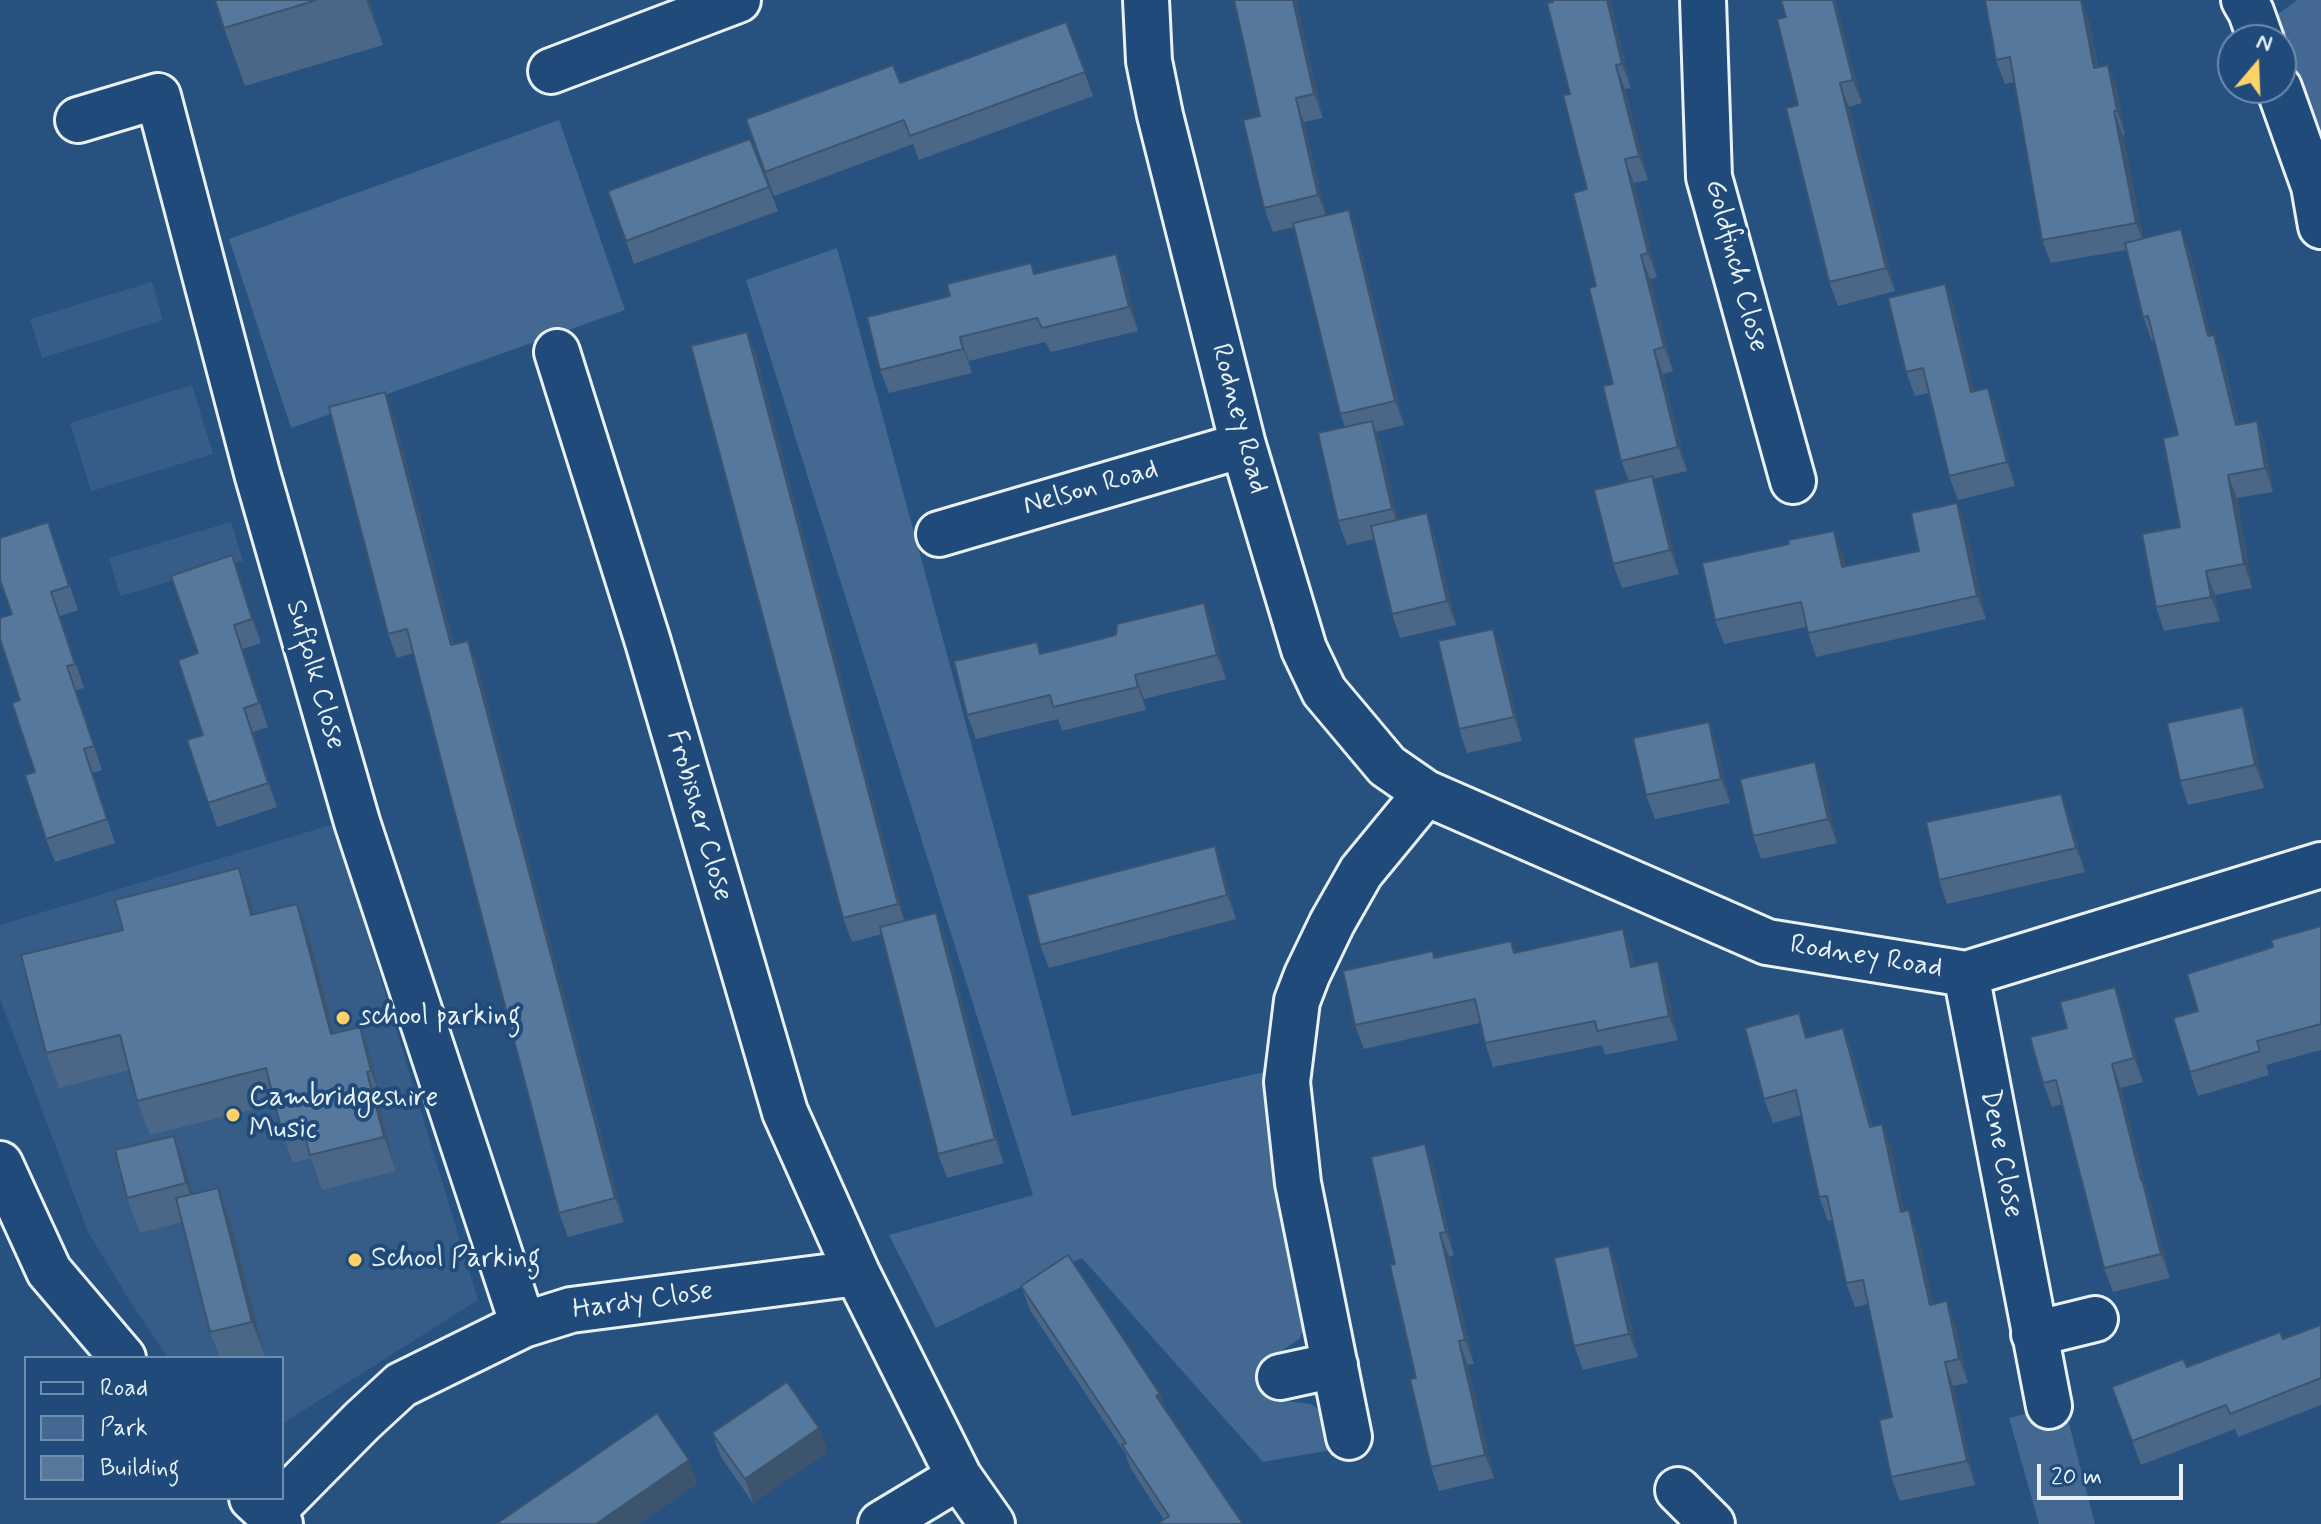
<!DOCTYPE html>
<html>
<head>
<meta charset="utf-8">
<style>
  body { margin:0 }
  #map { position:relative; width:2321px; height:1524px; overflow:hidden; background:#27517f; font-family:Mynerve,sans-serif }
  canvas { display:block }
  .legend { position:absolute; left:24px; top:1356px; width:260px; height:144px; box-sizing:border-box; background:#1f4a7a; border:2px solid #6f8dac; margin:0; padding:10px 14px; list-style:none; font-size:24px; color:#e8f1f8 }
  .legend li { display:flex; align-items:center; gap:16px; height:40px }
  .legend b { width:40px; border:2px solid #6f8dac }
  .north { position:absolute; left:2217px; top:24px; width:80px; height:80px; box-sizing:border-box; background:#1f4a7a; border:2px solid #6f8dac; border-radius:50%; rotate:19deg; font-size:22px; font-weight:700; line-height:32px; text-align:center; color:#e8f1f8 }
  .north::after { content:''; display:block; margin:auto; width:28px; height:36px; background:#ffd166; clip-path:polygon(50% 0,100% 100%,50% 72%,0 100%) }
  .scale { position:absolute; left:2037px; top:1464px; width:146px; height:36px; box-sizing:border-box; border:4px solid #e8f1f8; border-top:0; padding-left:10px; font-size:24px; line-height:28px; white-space:nowrap; color:#e8f1f8; -webkit-text-stroke:6px #1f4a7a; paint-order:stroke }
</style>
</head>
<body>
<div id="map">
<canvas width="2321" height="1524"></canvas>
<ul class="legend">
<li><b style="height:10px;background:#1f4a7a"></b>Road</li>
<li><b style="height:22px;background:#436891"></b>Park</li>
<li><b style="height:22px;background:#57789d"></b>Building</li>
</ul>
<div class="north">N</div>
<div class="scale">20 m</div>
</div>
<script>
const g = document.querySelector('canvas').getContext('2d');
g.lineJoin = 'round';
function paint(path, color) { g.fillStyle = color; g.fill(path, 'evenodd'); }
const shape = rows => new Path2D(rows.map(r => 'M' + r).join(''));
function stroke(path, color, width, dash) { g.strokeStyle = color; g.lineWidth = width; g.lineCap = dash ? 'butt' : 'round'; g.setLineDash(dash || []); g.stroke(path); }
function write(font, color, halo, rows, align = 'center') {
  g.font = font + ' Mynerve,sans-serif'; g.lineWidth = 8; g.setLineDash([]); g.textBaseline = 'middle'; g.strokeStyle = halo; g.fillStyle = color; for (const [text, x, y, turn = 0] of rows) {
    g.save(); g.translate(x, y); g.rotate((+turn || 0) * Math.PI / 180); g.textAlign = isNaN(turn) ? turn : align; if (halo) g.strokeText(text, 0, 0); g.fillText(text, 0, 0); g.restore();
  }
}
const built = shape([
  [152,282,163,320,42,358,30,319],
  [192,385,213,454,91,491,70,423],
  [231,522,243,561,120,596,109,558],
  [334,824,478,1300,282,1424,282,1358,168,1358,133,1306,88,1232,0,999,0,925]
]);
const green = shape([
  [2297,0,2321,0,2321,171,2281,52,2281,40,2270,20],
  [559,120,625,310,291,428,229,239],
  [837,248,1072,1116,1268,1071,1310,1314,1300,1338,1276,1355,1284,1401,1311,1404,1332,1420,1337,1449,1263,1462,1082,1258,936,1328,889,1235,1033,1195,746,280],
  [2064,1404,2095,1524,2039,1524,2009,1418]
]);
const minor = shape([
  [1146,0,1149,61,1160,115,1243,445,1304,649,1324,691,1387,766,1426,793,1767,942,1966,974,2321,865],
  [1703,0,1709,177,1793,481],
  [2244,0,2251,12,2261,40],
  [551,71,738,0],
  [2279,88,2314,186,2321,226],
  [78,120,158,96,257,473,357,822,523,1325],
  [557,352,648,642,785,1112,857,1273,959,1477,992,1524],
  [939,534,1243,445],
  [1966,974,2049,1406],
  [2034,1334,2095,1319],
  [1280,1377,1335,1365],
  [1349,1437,1298,1183,1287,1082,1297,1001,1307,975,1332,923,1361,872,1426,793],
  [1678,1490,1712,1524],
  [269,1515,362,1421,401,1385,523,1325,571,1310,857,1273],
  [881,1524,959,1477]
]);
const tertiary = shape([
  [0,1164,49,1271,123,1358],
  [252,1498,280,1524]
]);
const wall = shape([
  [215,0,369,0,383,45,245,86,224,28],
  [1296,0,1323,118,1304,122,1326,215,1349,210,1357,234,1404,425,1376,432,1381,445,1398,520,1435,537,1456,625,1400,638,1392,614,1374,539,1347,545,1338,521,1345,427,1340,414,1294,227,1273,232,1264,208,1260,116],
  [1552,0,1610,0,1631,88,1625,89,1648,180,1634,183,1657,277,1650,279,1673,371,1663,374,1687,471,1653,479,1660,500,1679,574,1622,588,1613,564,1629,481,1621,461,1613,384,1596,286,1587,189],
  [1835,0,1862,103,1849,107,1895,291,1838,306,1829,282,1798,105,1786,17],
  [2089,21,2098,67,2108,65,2117,89,2125,135,2123,135,2143,238,2181,229,2190,253,2211,336,2214,335,2223,359,2239,424,2257,421,2265,445,2273,492,2237,498,2252,588,2215,595,2220,621,2164,631,2156,607,2180,527,2178,435,2154,340,2152,341,2143,317,2126,250,2051,263,2042,240,2014,82,2005,84,1996,60],
  [1066,22,1093,96,919,160,913,144,774,196,746,119,900,83],
  [769,187,778,211,634,264,608,191],
  [1116,254,1125,278,1138,331,1051,352,1045,342,969,361,972,373,889,393,880,370,1035,274],
  [1945,284,1954,307,1974,392,1988,388,1997,412,2015,486,1958,500,1949,476,1929,393,1915,396,1906,372],
  [747,332,756,355,905,921,936,913,945,937,1004,1163,947,1178,938,1154,882,934,852,942,843,918],
  [394,416,454,645,468,641,477,665,624,1222,568,1237,559,1213,413,653,397,658,388,634],
  [48,522,78,610,60,616,84,688,76,690,102,770,92,773,115,843,55,862,46,839,35,772,20,700],
  [1966,527,1986,619,1816,657,1806,627,1724,644,1715,620,1843,555,1845,566,1919,551],
  [240,579,261,643,242,649,268,727,253,732,277,807,217,827,187,740,203,735],
  [1213,626,1226,679,1144,699,1146,710,1062,731,1058,719,976,739,967,715,1041,654],
  [1502,653,1522,741,1467,753,1459,729],
  [1709,722,1717,746,1730,803,1655,819,1646,795],
  [2251,731,2264,788,2188,805,2180,781],
  [1824,786,1837,843,1761,859,1753,836],
  [2070,818,2085,872,1947,904,1939,880],
  [239,868,252,903,255,914,297,904,310,938,334,1033,372,1061,383,1106,380,1107,396,1171,322,1190,311,1158,293,1163,281,1128,275,1104,150,1135,137,1101,129,1070,59,1088,46,1053,123,930],
  [1223,870,1236,919,1049,968,1040,945],
  [2321,926,2321,1050,2266,1065,2269,1075,2198,1096,2190,1072,2198,1011,2273,947],
  [1511,941,1515,952,1632,953,1635,966,1658,961,1666,985,1678,1040,1605,1055,1602,1045,1493,1067,1485,1043,1480,1023,1364,1049,1355,1025,1433,951,1435,958],
  [2115,987,2123,1011,2143,1082,2121,1088,2146,1188,2151,1203,2170,1278,2113,1292,2104,1268,2062,1104,2052,1107,2043,1083,2067,1028],
  [1843,1028,1852,1052,1872,1126,1882,1124,1891,1148,1904,1211,1918,1234,1933,1304,1955,1325,1968,1383,1953,1386,1975,1485,1900,1501,1891,1477,1892,1417,1868,1304,1855,1307,1846,1283,1832,1220,1828,1221,1819,1197,1802,1115,1773,1123,1764,1099,1808,1038],
  [174,1136,187,1171,193,1194,218,1188,231,1222,265,1356,258,1358,220,1358,210,1332,182,1222,140,1233,127,1198],
  [1434,1167,1454,1255,1449,1257,1474,1364,1468,1365,1494,1478,1439,1491,1431,1467,1395,1264],
  [1609,1246,1618,1269,1638,1357,1583,1370,1574,1346],
  [1021,1286,1160,1394,1167,1411,1243,1524,1164,1520,1131,1469,1125,1453,1030,1310],
  [2321,1325,2321,1405,2238,1437,2235,1429,2141,1465,2112,1387,2187,1367,2283,1339],
  [712,1433,828,1452,753,1503,721,1457]
]);
const shadedWall = shape([
  [366,0,369,0,383,45],
  [1293,0,1296,0,1323,118,1314,94],
  [1607,0,1610,0,1631,88,1622,64],
  [1833,0,1835,0,1862,103,1853,80],
  [2082,0,2089,21,2102,91,2094,68],
  [1616,65,1625,89,1648,180,1639,156],
  [2108,65,2117,89,2125,135,2117,111],
  [1840,83,1849,107,1895,291,1886,268],
  [1296,98,1304,122,1327,219,1318,195],
  [2114,111,2123,135,2145,246,2136,223],
  [1625,159,1634,183,1657,277,1648,253],
  [1349,210,1357,234,1404,425,1395,401],
  [2181,229,2190,253,2217,360,2208,336],
  [1116,254,1125,278,1138,331,1129,307],
  [1641,255,1650,279,1673,371,1664,347],
  [1945,284,1954,307,1980,416,1971,392],
  [747,332,756,355,907,928,898,904],
  [2214,335,2223,359,2245,449,2236,425],
  [960,337,969,361,972,373,963,349],
  [1654,350,1663,374,1687,471,1678,447],
  [1988,388,1997,412,2015,486,2007,462],
  [385,392,394,416,460,669,451,645],
  [1372,421,1381,445,1401,533,1392,509],
  [2257,421,2265,445,2273,492,2265,468],
  [2228,475,2237,498,2252,588,2244,564],
  [1652,476,1660,500,1679,574,1670,550],
  [1957,503,1966,527,1986,619,1977,596],
  [1427,513,1435,537,1456,625,1447,601],
  [1834,531,1843,555,1851,591,1842,567],
  [232,555,240,579,261,643,252,619],
  [2206,571,2215,595,2220,621,2211,597],
  [1204,603,1213,626,1226,679,1217,655],
  [1493,629,1502,653,1522,741,1514,717],
  [468,641,477,665,624,1222,615,1198],
  [1135,675,1144,699,1146,710,1138,687],
  [2243,707,2251,731,2264,788,2255,765],
  [244,708,253,732,277,807,268,783],
  [1709,722,1717,746,1730,803,1721,779],
  [1815,762,1824,786,1837,843,1828,819],
  [2061,794,2070,818,2085,872,2076,848],
  [1215,846,1223,870,1236,919,1227,895],
  [239,868,252,903,263,950,251,915],
  [297,904,310,938,343,1069,331,1034],
  [936,913,945,937,1004,1163,995,1139],
  [1623,929,1632,953,1640,991,1631,967],
  [1658,961,1666,985,1678,1040,1669,1016],
  [2115,987,2123,1011,2143,1082,2134,1058],
  [360,1027,372,1061,383,1106,371,1071],
  [1843,1028,1852,1052,1878,1150,1870,1127],
  [2112,1064,2121,1088,2146,1188,2151,1203,2170,1278,2161,1254,2141,1180],
  [367,1072,380,1107,396,1171,384,1137],
  [1882,1124,1891,1148,1909,1236,1901,1212],
  [174,1136,187,1171,199,1218,186,1183],
  [1425,1144,1434,1167,1454,1255,1446,1232],
  [218,1188,231,1222,265,1356,252,1322],
  [1909,1210,1918,1234,1939,1329,1930,1305],
  [1440,1233,1449,1257,1474,1364,1465,1340],
  [1609,1246,1618,1269,1638,1357,1629,1334],
  [1947,1301,1955,1325,1968,1383,1959,1359],
  [1459,1341,1468,1365,1494,1478,1485,1455],
  [1945,1362,1953,1386,1975,1485,1967,1461],
  [1160,1394,1169,1417,1156,1396],
  [819,1428,828,1452,753,1503,745,1479],
  [689,1460,698,1484,639,1524,596,1524]
]);
const building = shape([
  [215,0,317,0,224,28,215,0],
  [1234,0,1293,0,1314,94,1296,98,1318,195,1264,208,1243,120,1260,116,1234,0],
  [1552,0,1607,0,1622,64,1616,65,1639,156,1625,159,1648,253,1641,255,1664,347,1654,350,1678,447,1621,461,1603,386,1613,384,1589,288,1596,286,1573,193,1587,189,1563,95,1570,94,1547,3,1553,2,1552,0],
  [1781,0,1833,0,1853,80,1840,83,1886,268,1829,282,1786,108,1798,105,1777,19,1786,17,1781,0],
  [1985,0,2081,0,2094,68,2108,65,2117,111,2114,111,2136,223,2042,240,2010,57,1996,60,1985,0],
  [1066,22,1085,72,910,136,904,120,765,172,746,119,893,65,900,83,1066,22],
  [750,139,769,187,626,241,608,191,750,139],
  [1349,210,1395,401,1340,414,1293,223,1349,210],
  [2181,229,2208,336,2214,335,2236,425,2257,421,2265,468,2228,475,2244,564,2206,571,2211,597,2156,607,2142,534,2180,527,2163,438,2178,435,2148,316,2143,317,2125,243,2181,229],
  [1116,254,1129,307,1042,328,1037,318,960,337,963,349,880,370,867,317,950,296,947,284,1031,263,1034,274,1116,254],
  [1945,284,1971,392,1988,388,2007,462,1949,476,1923,368,1906,372,1888,298,1945,284],
  [747,332,898,904,843,918,691,346,747,332],
  [385,392,451,645,468,641,615,1198,559,1213,407,629,388,634,329,407,385,392],
  [1372,421,1392,509,1338,521,1318,433,1372,421],
  [1652,476,1670,550,1613,564,1594,490,1652,476],
  [1957,503,1977,596,1808,633,1801,602,1715,620,1702,563,1789,544,1788,540,1834,531,1842,567,1919,551,1911,513,1957,503],
  [1427,513,1447,601,1392,614,1371,526,1427,513],
  [48,522,69,586,51,592,75,664,67,666,94,746,84,749,107,819,46,839,25,775,35,772,12,703,20,700,0,639,0,618,12,614,0,580,0,538,48,522],
  [232,555,252,619,234,625,259,703,244,708,268,783,208,803,187,740,203,735,178,660,198,653,171,576,232,555],
  [1204,603,1217,655,1135,675,1138,687,1053,707,1050,695,967,715,954,661,1037,642,1040,654,1116,635,1117,624,1204,603],
  [1493,629,1514,717,1459,729,1438,641,1493,629],
  [2243,707,2255,765,2180,781,2167,723,2243,707],
  [1709,722,1721,779,1646,795,1633,738,1709,722],
  [1815,762,1828,819,1753,836,1740,779,1815,762],
  [2061,794,2076,848,1939,880,1926,822,2061,794],
  [1215,846,1227,895,1040,945,1027,895,1215,846],
  [239,868,251,915,297,904,331,1034,360,1027,371,1071,367,1072,384,1137,310,1155,301,1123,281,1128,266,1068,137,1101,120,1035,46,1053,21,955,123,930,115,900,239,868],
  [936,913,995,1139,938,1154,880,927,936,913],
  [2321,926,2321,1024,2257,1041,2260,1051,2190,1072,2173,1018,2198,1011,2187,974,2273,947,2271,940,2321,926],
  [1623,929,1631,967,1658,961,1669,1016,1597,1031,1595,1021,1485,1043,1475,999,1355,1025,1343,971,1433,951,1434,958,1511,941,1514,953,1623,929],
  [2115,987,2134,1058,2112,1064,2141,1180,2142,1179,2161,1254,2104,1268,2056,1080,2043,1083,2030,1037,2067,1028,2060,1002,2115,987],
  [1799,1013,1806,1038,1843,1028,1870,1127,1882,1124,1901,1212,1909,1210,1930,1305,1947,1301,1959,1359,1945,1362,1967,1461,1891,1477,1879,1420,1892,1417,1863,1280,1846,1283,1827,1196,1819,1197,1796,1090,1764,1099,1745,1028,1799,1013],
  [174,1136,186,1183,127,1198,115,1150,174,1136],
  [1425,1144,1446,1232,1440,1233,1465,1340,1459,1341,1485,1455,1431,1467,1410,1379,1416,1378,1390,1265,1395,1264,1371,1157,1425,1144],
  [218,1188,252,1322,210,1332,176,1198,218,1188],
  [1609,1246,1629,1334,1574,1346,1554,1258,1609,1246],
  [1068,1255,1160,1394,1156,1396,1243,1524,1157,1524,1169,1516,1122,1445,1126,1443,1021,1286,1068,1255],
  [2321,1325,2321,1378,2230,1414,2226,1405,2132,1441,2112,1387,2183,1359,2187,1367,2280,1332,2283,1339,2321,1325],
  [787,1382,819,1428,745,1479,712,1433,787,1382],
  [657,1413,689,1460,596,1524,496,1524,657,1413]
]);
const markers = [
  [343,1018,8,"#ffd166"],
  [233,1115,8,"#ffd166"],
  [355,1260,8,"#ffd166"]
];
const streetNames = [
  ["Goldfinch Close",1735,266,75],
  ["Rodney Road",1238,419,75],
  ["Nelson Road",1091,489,-16],
  ["Suffolk Close",314,675,74],
  ["Frobisher Close",698,816,74],
  ["Rodney Road",1866,958,9],
  ["Dene Close",2000,1154,79],
  ["Hardy Close",643,1302,-8]
];
const poiNames = [
  ["school parking",359,1018],
  ["Cambridgeshire",249,1099],
  ["Music",249,1131],
  ["School Parking",371,1260]
];
paint(built, '#355d88');
paint(green, '#436891');
stroke(minor, '#e8f1f8', 50);
stroke(tertiary, '#e8f1f8', 50);
stroke(minor, '#1f4a7a', 44);
stroke(tertiary, '#1f4a7a', 44);
paint(wall, '#4b6787');
paint(shadedWall, '#3d546e');
paint(building, '#57789d');
stroke(building, '#3d546e', 2);
for (const [x, y, r, color] of markers) { const dot = new Path2D(); dot.arc(x, y, r, 0, 2 * Math.PI); g.fillStyle = color; g.fill(dot); stroke(dot, '#1f4a7a', 3); }
write('28px', '#e8f1f8', '#1f4a7a', streetNames);
write('28px', '#e8f1f8', '#1f4a7a', poiNames, 'left');
</script>
</body>
</html>
